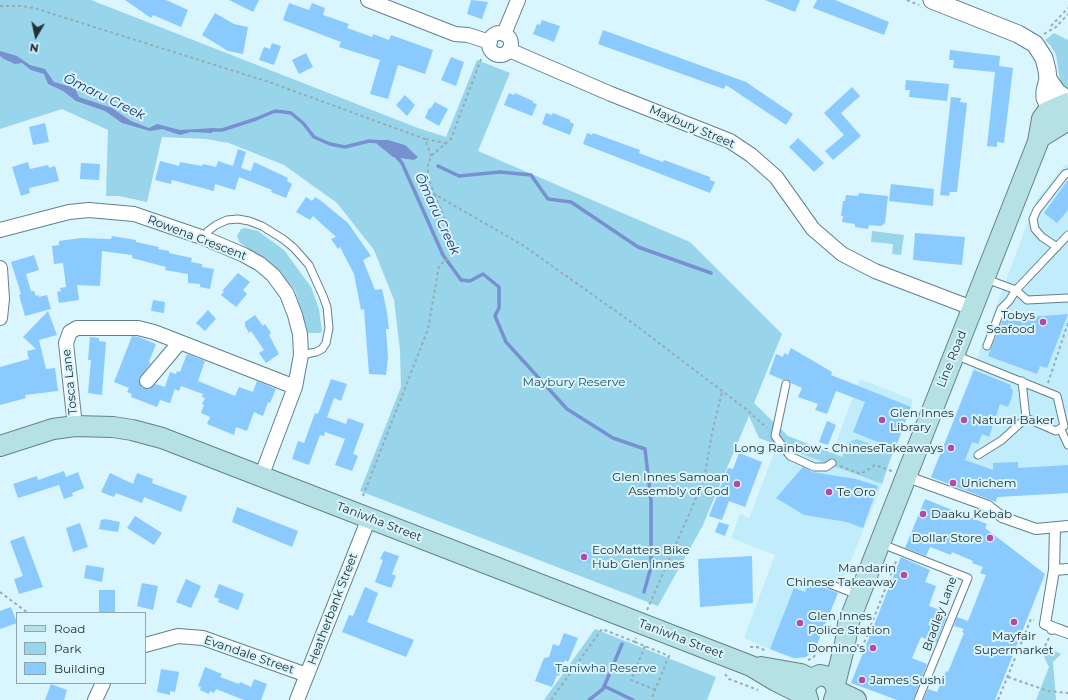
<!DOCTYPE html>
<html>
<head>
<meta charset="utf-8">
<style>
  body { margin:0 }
  #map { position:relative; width:1068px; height:700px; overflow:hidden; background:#d9f5fe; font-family:Montserrat,sans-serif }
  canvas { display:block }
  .legend { position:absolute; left:16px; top:612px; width:130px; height:72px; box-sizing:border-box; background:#d9f5fe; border:1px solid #90a6ad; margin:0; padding:5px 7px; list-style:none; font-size:12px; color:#233034 }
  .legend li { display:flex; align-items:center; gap:8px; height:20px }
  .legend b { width:20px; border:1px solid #90a6ad }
  .north { position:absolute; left:16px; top:16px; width:40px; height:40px; -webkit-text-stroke:3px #d9f5fe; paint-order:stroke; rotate:189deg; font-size:11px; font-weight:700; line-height:16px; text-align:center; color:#233034 }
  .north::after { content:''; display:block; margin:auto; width:14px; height:18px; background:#233034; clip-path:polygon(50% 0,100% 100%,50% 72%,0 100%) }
</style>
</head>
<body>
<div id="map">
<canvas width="1068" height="700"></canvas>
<ul class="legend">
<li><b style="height:5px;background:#b6e1e2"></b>Road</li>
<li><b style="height:11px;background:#98d5ea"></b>Park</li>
<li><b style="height:11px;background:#8acafe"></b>Building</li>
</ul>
<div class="north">N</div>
</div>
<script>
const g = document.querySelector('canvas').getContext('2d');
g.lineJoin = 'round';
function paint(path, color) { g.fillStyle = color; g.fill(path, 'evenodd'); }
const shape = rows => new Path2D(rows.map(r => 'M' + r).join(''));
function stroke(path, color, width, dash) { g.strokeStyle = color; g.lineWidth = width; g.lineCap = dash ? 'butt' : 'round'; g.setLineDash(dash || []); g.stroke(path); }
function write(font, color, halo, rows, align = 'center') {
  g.font = font + ' Montserrat,sans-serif'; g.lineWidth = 4; g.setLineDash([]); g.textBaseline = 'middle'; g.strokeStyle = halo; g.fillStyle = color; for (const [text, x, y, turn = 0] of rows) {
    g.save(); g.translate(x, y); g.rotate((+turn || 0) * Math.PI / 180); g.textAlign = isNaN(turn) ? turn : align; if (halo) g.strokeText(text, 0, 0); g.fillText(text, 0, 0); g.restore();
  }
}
const built = shape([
  [1068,164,1068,493,997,497,995,502,932,478,1029,219,1037,199,1064,166],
  [860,379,913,400,893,452,857,439,848,442,842,457,832,453],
  [777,445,882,484,814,652,805,658,793,659,744,638,775,555,731,538,740,514,749,518]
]);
const green = shape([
  [0,0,91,0,418,128,446,137,477,60,510,73,478,151,690,242,782,334,754,403,788,436,842,457,848,442,857,439,893,452,882,484,759,438,749,416,702,527,658,606,360,491,401,387,400,351,394,300,374,250,337,203,284,165,229,143,206,139,162,137,147,202,119,196,106,196,108,130,62,109,0,129],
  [1054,33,1068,40,1068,92,1061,87,1056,55,1051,46,1045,40],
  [245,228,258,231,284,250,311,287,319,309,322,332,320,333,308,333,295,290,275,268,239,242,237,236,241,229],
  [872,231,904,235,901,255,892,254,893,244,871,242],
  [595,629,716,677,707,700,544,700],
  [1052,650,1061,654,1053,662,1056,700,1036,700,1049,667,1044,657,1046,653]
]);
const water = shape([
  [0,51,17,56,30,65,45,69,54,82,75,88,79,97,112,108,131,121,149,128,157,124,180,130,215,128,212,133,191,132,180,135,162,129,150,131,122,123,105,111,76,101,63,91,48,84,44,74,31,70,22,63,15,64,4,59,0,56],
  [377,140,388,140,405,145,418,157,414,160,393,157,377,144]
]);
const stream = shape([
  [211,130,222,130,256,119,275,111,284,112,291,113,303,123,314,137,330,144,345,147,369,141,380,142],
  [395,155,402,163,443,255,461,280,470,281,483,274,499,287,499,308,495,316,506,342,567,409,613,438,645,449,651,501,651,567,644,592],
  [438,166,459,176,500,172,531,175,548,199,571,202,638,247,711,273],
  [604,686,633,700],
  [589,700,603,689,622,644]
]);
const building = shape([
  [125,0,166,0,188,10,181,27,153,15,151,18],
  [229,0,259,0,253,12],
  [471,0,488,2,482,19,467,14],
  [765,0,800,0,795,12],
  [817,0,835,0,889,22,884,35,813,8],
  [289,3,309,10,312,3,325,8,323,15,349,24,347,28,372,37,373,34,389,40,391,35,433,50,425,74,398,65,388,99,370,94,380,60,339,47,341,42,283,20],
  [215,13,234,24,248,27,243,54,228,51,202,35],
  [542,20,560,26,554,42,533,34,537,24,540,25],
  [603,30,746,82,793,114,786,125,726,85,724,89,598,44],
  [272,43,281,46,274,65,259,60,264,47,270,49],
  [950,50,1000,56,999,66,1013,68,1004,143,997,142,997,147,987,146,995,72,953,68,954,60,949,60],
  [306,53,313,67,299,74,292,60],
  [451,57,464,62,456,86,441,80],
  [906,80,949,84,947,101,909,97,910,90,905,90],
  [852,87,860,96,841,113,861,136,833,160,825,151,844,135,824,113],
  [509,93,514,95,515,93,533,101,533,103,537,104,532,116,504,105],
  [405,95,415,105,407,116,396,105],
  [951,97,961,98,960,102,967,103,957,192,950,192,949,196,940,195],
  [435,102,448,109,439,126,425,118,429,108,430,109],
  [546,113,552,115,553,113,570,120,570,122,574,124,570,135,542,124],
  [45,123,49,142,33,145,29,127],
  [587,133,592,135,593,133,640,150,639,153,644,155,663,162,664,160,710,177,710,180,715,182,710,193,583,144],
  [798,138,824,163,814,172,789,147],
  [238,149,246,152,241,168,251,171,254,162,288,178,287,181,292,184,286,198,271,192,272,190,239,177,235,190,215,184,214,191,172,180,171,184,155,180,160,161,179,166,180,162,202,166,203,164,216,167,218,161,233,166],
  [28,162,30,169,48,165,49,168,55,166,59,181,29,188,30,193,21,196,12,167],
  [81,163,100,164,99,180,80,179],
  [1068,180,1068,210,1057,223,1044,213],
  [891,184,934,189,933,206,889,201],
  [859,193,888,196,885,223,881,226,869,225,868,229,855,227,855,224,842,222,843,216,841,216,843,201,845,201,846,195,858,196],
  [306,197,312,201,315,197,320,200,348,223,371,256,363,260,375,290,382,289,387,312,389,329,386,329,388,358,386,375,369,374,364,309,361,310,354,274,340,247,338,249,331,239,336,237,313,216,310,220,296,212],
  [915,233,965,237,962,265,913,260],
  [112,236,136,240,136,242,159,247,158,249,169,251,169,253,192,258,191,262,202,264,202,267,214,269,210,289,200,287,200,284,188,283,188,274,165,270,166,267,132,258,132,255,102,251,100,286,77,285,79,300,59,303,57,292,61,291,60,288,66,287,63,263,54,264,52,246,59,245,59,241,81,238,111,239],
  [34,255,39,270,26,274,31,291,34,291,36,296,39,295,39,297,47,295,51,309,25,316,19,295,21,294,11,262],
  [238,273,250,282,243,290,247,294,236,307,221,295,224,291,222,291],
  [153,300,165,302,164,313,151,311],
  [208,310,216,319,205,331,196,323],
  [48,311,57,335,39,340,46,369,55,368,58,391,25,395,26,398,0,405,0,367,29,359,27,351,36,349,23,337],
  [1068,314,1047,368,1040,366,1037,374,988,356,1003,319],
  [255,315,263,326,265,324,271,333,269,335,279,354,266,363,259,353,264,350,251,331,249,333,245,326,245,322],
  [132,336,139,337,156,344,149,362,151,363,139,379,142,388,149,389,155,384,165,387,170,372,176,374,177,371,180,372,187,354,205,361,198,381,235,396,239,387,253,392,257,381,276,389,270,403,268,402,263,416,254,412,247,431,236,427,234,435,207,424,210,417,201,413,204,405,202,404,205,398,202,397,203,394,181,386,179,391,175,389,170,403,160,400,157,407,131,397,132,394,127,392,129,388,114,382],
  [90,337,99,338,99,341,106,342,102,395,88,393,91,360,88,360],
  [791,348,832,372,831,375,911,407,895,449,853,432,865,402,836,391,827,414,815,410,818,404,798,397,802,388,791,383,787,379,783,380,769,374,776,354,783,357,784,353,788,355],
  [974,370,1011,385,1010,388,1013,390,1012,397,1008,407,1000,404,989,437,982,434,978,444,972,442,965,460,993,470,993,463,1018,462,1018,468,1068,465,1068,493,997,497,996,502,931,477],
  [331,379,347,384,341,401,334,398,327,417,346,424,348,418,364,424,353,454,358,456,352,471,335,465,345,439,325,432,324,436,320,435,309,465,292,459,298,441,304,443,315,413,318,414],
  [827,421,836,425,828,445,819,442],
  [739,453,762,462,745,507,729,501,722,520,709,516,728,468,733,469],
  [803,467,812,472,856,479,878,486,863,528,847,522,804,515,776,498],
  [64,471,66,477,78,472,84,488,72,493,73,496,64,499,59,485,18,498,13,484,37,476,38,480],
  [110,473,133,484,137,473,153,479,152,483,187,496,181,512,144,497,142,503,116,493,114,497,101,492],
  [925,499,987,524,985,528,1045,574,995,700,923,700,928,689,937,692,946,671,948,672,964,633,962,632,964,629,954,626,957,617,968,621,986,575,980,573,983,567,972,563,973,561,952,552,951,555,930,547,926,556,905,548],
  [237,507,298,531,292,547,232,522],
  [135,516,162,533,154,545,127,528],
  [105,519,120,522,118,532,99,529,101,520],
  [719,522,729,525,725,536,715,532],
  [80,523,88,547,73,552,66,528],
  [24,536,43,587,19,594,14,579,23,576,10,541],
  [579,550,591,552,590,563,578,562],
  [384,551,399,556,392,574,396,576,391,588,375,582,383,560,380,559],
  [752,556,753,603,700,607,698,559],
  [901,557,930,570,925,582,936,586,929,606,948,613,936,643,921,637,912,658,927,664,913,700,897,700,851,683],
  [86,565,104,568,102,582,84,578],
  [186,579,201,586,191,608,176,602],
  [809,582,838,593,815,649,806,657,794,658,770,649,794,588,805,592],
  [142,583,158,586,153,610,137,606],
  [219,584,244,594,238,610,218,602,219,599,214,597],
  [365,587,378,593,367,622,414,640,406,657,342,632,349,615,353,616],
  [99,590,115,590,115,613,99,613],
  [11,607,17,623,0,629,0,611],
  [564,633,578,638,568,662,565,660,559,676,557,675,552,687,535,681,544,658,549,657,553,644,559,646],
  [205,667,222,674,220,677,239,684,240,682,251,687,254,679,267,684,261,700,244,700,216,689,214,693,210,691,209,694,200,690,201,687,198,686],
  [161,669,179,672,175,692,170,691,170,695,157,692],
  [51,684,67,690,64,700,45,700]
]);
const path = shape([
  [907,0,919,5],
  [0,6,20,6,34,8,269,82,425,139,431,156],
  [1051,26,1068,8],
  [1044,34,1056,27,1068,14],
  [481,59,451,139,431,156,428,165,428,176,434,194,524,246,634,324,747,410,767,428],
  [426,139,445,143],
  [1048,383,1068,323],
  [840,466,861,474,875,465,892,471],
  [363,496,428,329,439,266,457,250,435,195],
  [0,592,28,613],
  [647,610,704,480,712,433,722,392],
  [635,642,669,656,651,700],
  [645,646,631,680,656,690],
  [1045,646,1049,638],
  [750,647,757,647,767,651],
  [862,648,897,559],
  [808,660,813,658,819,649,828,652],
  [725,674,729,679,758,690],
  [1008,677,1048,691,1068,693],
  [551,700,602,629,635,642,636,638],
  [998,700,1031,619,1034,620]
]);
const service = shape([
  [204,238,208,231,216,225,227,220,238,219,249,221,262,226,283,239,294,248,309,265,323,296,327,307,329,328,326,343,322,349,316,352,301,355],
  [1057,247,1042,237,1035,229,1033,219,1037,210,1065,174,1068,173],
  [986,279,1016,290,1027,300,1068,298],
  [987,346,1001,309,1009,301,1016,290,1068,235],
  [955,355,1057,396,1064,426,1056,431,1026,418],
  [1022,381,1026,418],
  [786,384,775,436,790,456,814,467,826,467,832,463],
  [1061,430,1068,445],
  [978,455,1002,440,1026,418],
  [882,544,968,578,918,700],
  [827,583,858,595]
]);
const pedestrian = shape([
  [916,480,988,506,1002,517,1036,529,1068,526],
  [1054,570,1068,569],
  [1052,627,1068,633],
  [1052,629,1052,627,1045,624,1054,570,1055,528]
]);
const minor = shape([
  [368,0,455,34,468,35,490,42],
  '489 44a11 11 0 1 1 22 0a11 11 0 1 1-22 0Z',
  [504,34,518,0],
  [509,50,611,94,730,141,751,155,776,177,813,229,842,254,875,271,972,308],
  [0,230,69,212,89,210,134,214,204,238,244,255,260,264,273,275,287,294,295,315,300,334,301,355,295,387,261,477],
  [0,268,2,299,0,318],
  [147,381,180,342],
  [75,426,66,343,70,332,77,328,138,328,154,332,295,387],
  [145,645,178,636,203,638,307,675],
  [95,700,103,683],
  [297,700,369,518]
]);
const tertiary = shape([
  [932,0,1018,34,1035,44,1044,58,1047,70,1048,79,1045,91,1045,98,1051,110,1062,116],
  [1048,79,1057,92,1068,100]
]);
const secondary = shape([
  [1039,138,1068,120],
  [0,446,53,429,75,426,113,427,132,430,162,438,751,666,776,681,806,696],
  [761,667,801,674,811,679],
  [835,684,845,644,848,624,1038,142,1042,119,1047,112,1068,103],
  [837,691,856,700],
  [808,700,805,691,806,686,811,679,820,675,829,677,835,684,837,691,834,700]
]);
const markers = [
  [1043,322,4,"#b648a6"],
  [882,420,4,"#b648a6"],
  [964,420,4,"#b648a6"],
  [951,448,4,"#b648a6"],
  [953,483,4,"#b648a6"],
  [737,484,4,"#b648a6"],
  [829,492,4,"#b648a6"],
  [923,514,4,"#b648a6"],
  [990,538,4,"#b648a6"],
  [584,557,4,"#b648a6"],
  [904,575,4,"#b648a6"],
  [1014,622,4,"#b648a6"],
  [800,623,4,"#b648a6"],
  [873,648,4,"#b648a6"],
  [862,680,4,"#b648a6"]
];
const streetNames = [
  ["Maybury Street",692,127,23],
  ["Rowena Crescent",197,238,21],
  ["Line Road",952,359,-68],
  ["Tosca Lane",70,382,-96],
  ["Taniwha Street",379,522,21],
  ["Heatherbank Street",333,609,-69],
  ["Bradley Lane",940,614,-70],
  ["Taniwha Street",681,639,21],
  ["Evandale Street",249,655,19]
];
const poiNames = [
  ["Tobys",1035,315,"right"],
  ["Seafood",1035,329,"right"],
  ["Glen Innes",890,413],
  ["Library",890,427],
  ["Natural Baker",972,420],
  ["Long Rainbow - ChineseTakeaways",943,448,"right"],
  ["Glen Innes Samoan",729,477,"right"],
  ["Assembly of God",729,491,"right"],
  ["Unichem",961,483],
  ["Te Oro",837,492],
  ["Daaku Kebab",931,514],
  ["Dollar Store",982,538,"right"],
  ["EcoMatters Bike",592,550],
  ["Hub Glen innes",592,564],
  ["Mandarin",896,568,"right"],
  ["Chinese Takeaway",896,582,"right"],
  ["Glen Innes",808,616],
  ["Police Station",808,630],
  ["Mayfair",1014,636,"center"],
  ["Supermarket",1014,650,"center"],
  ["Domino's",865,648,"right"],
  ["James Sushi",870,680]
];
const parkNames = [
  ["Maybury Reserve",574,382],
  ["Taniwha Reserve",606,668]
];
const waterNames = [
  ["Ōmaru Creek",104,97,26],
  ["Ōmaru Creek",437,214,65]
];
paint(built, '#c1ecfb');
paint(green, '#98d5ea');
paint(water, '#7791d0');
stroke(stream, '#7791d0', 3.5);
paint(building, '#8acafe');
stroke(service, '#62818c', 9);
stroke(pedestrian, '#62818c', 12);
stroke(minor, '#62818c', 16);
stroke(tertiary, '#62818c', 19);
stroke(secondary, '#62818c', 22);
stroke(path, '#96acb4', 2, [3, 3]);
stroke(service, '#fff', 7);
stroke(pedestrian, '#fff', 10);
stroke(minor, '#fff', 14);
stroke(tertiary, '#fff', 17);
stroke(secondary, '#b6e1e2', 20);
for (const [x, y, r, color] of markers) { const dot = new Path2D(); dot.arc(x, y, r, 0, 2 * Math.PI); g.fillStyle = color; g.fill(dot); stroke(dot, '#d9f5fe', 1.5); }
write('12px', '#233034', '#d9f5fe', streetNames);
write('12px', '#233034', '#d9f5fe', poiNames, 'left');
write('12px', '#27515e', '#d9f5fe', parkNames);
write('italic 13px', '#172d76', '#d9f5fe', waterNames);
</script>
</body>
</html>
